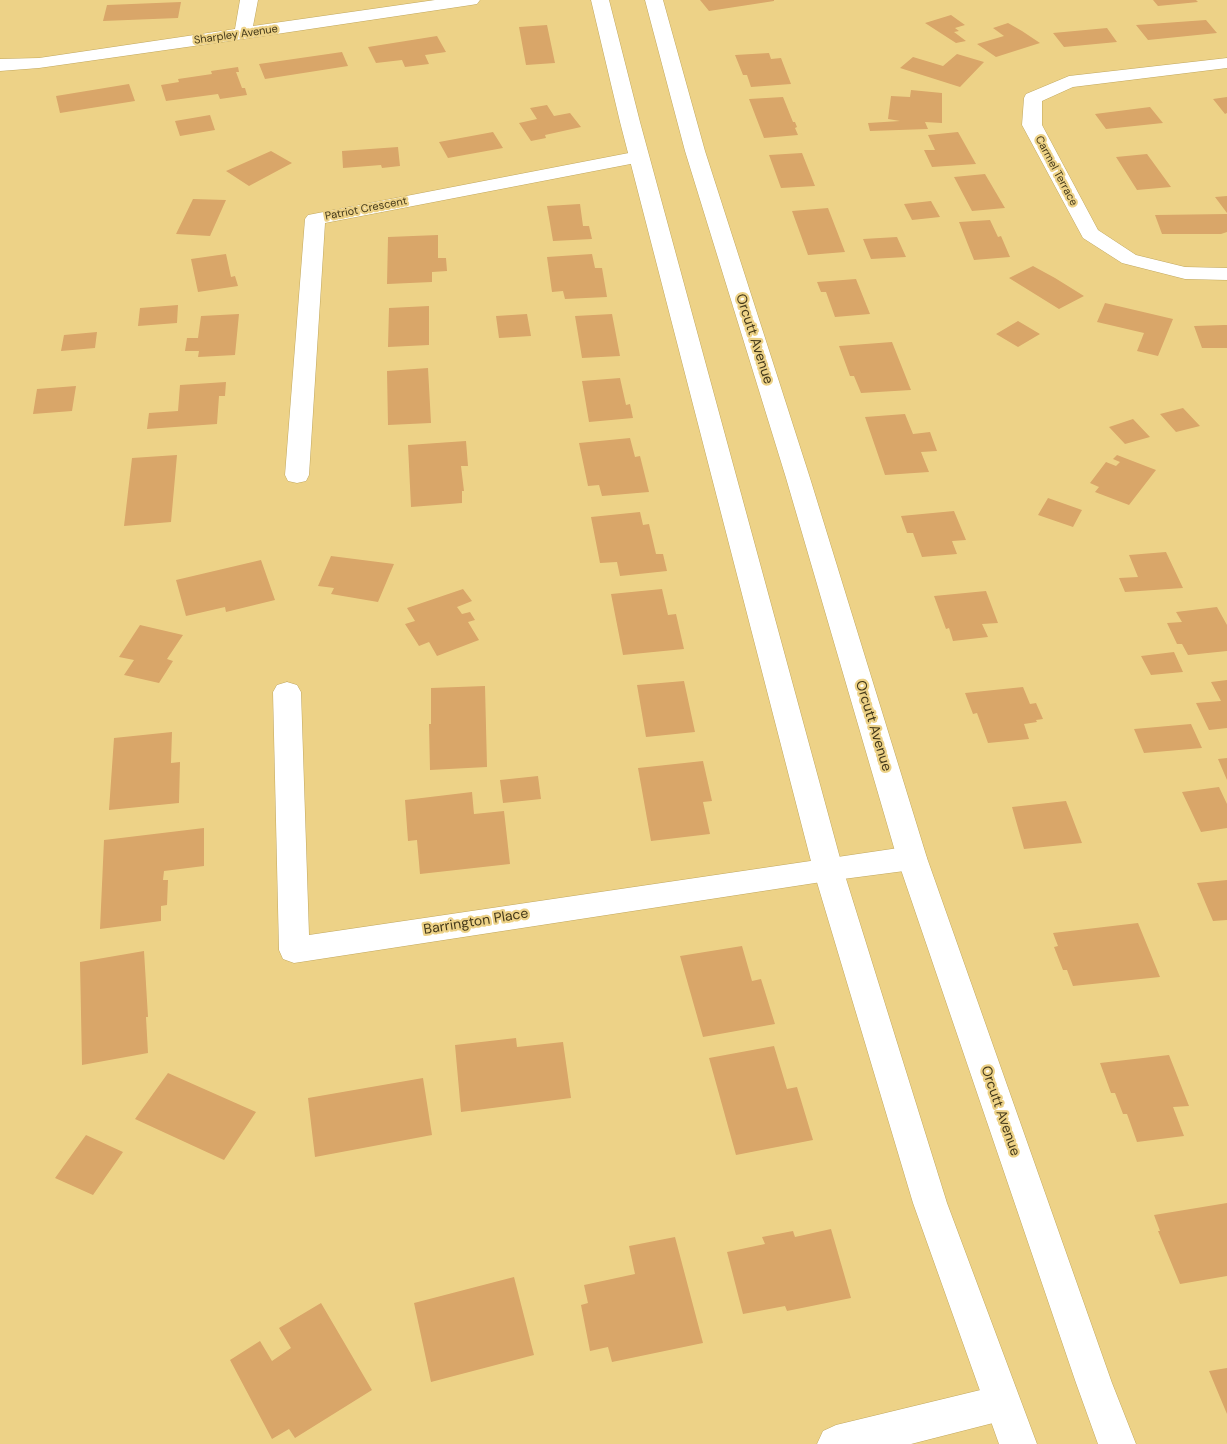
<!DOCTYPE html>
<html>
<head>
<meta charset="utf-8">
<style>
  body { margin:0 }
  canvas { display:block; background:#edd287 }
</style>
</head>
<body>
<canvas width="1227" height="1444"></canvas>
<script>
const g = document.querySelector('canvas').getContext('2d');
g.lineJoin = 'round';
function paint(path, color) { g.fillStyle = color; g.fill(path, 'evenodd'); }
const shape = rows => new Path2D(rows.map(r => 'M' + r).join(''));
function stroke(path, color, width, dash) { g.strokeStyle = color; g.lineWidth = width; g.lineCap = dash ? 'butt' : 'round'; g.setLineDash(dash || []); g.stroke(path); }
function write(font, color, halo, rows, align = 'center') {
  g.font = font + ' "DM Sans",sans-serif'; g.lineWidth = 4.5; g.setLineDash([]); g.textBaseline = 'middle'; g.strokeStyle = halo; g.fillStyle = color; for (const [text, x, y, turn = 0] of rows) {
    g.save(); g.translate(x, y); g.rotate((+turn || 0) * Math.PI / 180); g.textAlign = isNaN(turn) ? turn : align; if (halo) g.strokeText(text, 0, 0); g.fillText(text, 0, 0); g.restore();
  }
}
const building = shape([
  [700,0,774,0,774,1,709,11],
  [1153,0,1196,0,1198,2,1158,6],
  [181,2,178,18,103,21,107,5],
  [951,15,965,25,955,28,959,31,954,32,966,41,956,43,925,23],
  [1206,20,1217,33,1148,40,1136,25],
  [1008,23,1022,31,1040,43,996,57,977,44,1004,36,993,28],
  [547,25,555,63,526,65,519,27],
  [1107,28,1117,42,1064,47,1053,33],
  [437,36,446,52,425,55,429,64,405,67,402,60,376,63,368,47],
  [342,52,348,66,265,79,259,64],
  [769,53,771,59,781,58,791,84,751,87,747,75,743,75,735,55],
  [957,54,984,62,960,87,900,68,913,57,943,66],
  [238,67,239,72,236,72,242,88,245,88,247,95,220,99,218,94,166,101,161,85,179,82,178,79,212,74,211,71],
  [129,84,135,101,60,113,56,96],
  [911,90,942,93,942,123,925,122,928,129,870,131,868,123,900,121,888,119,891,96,910,97],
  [783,97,793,122,795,122,797,127,795,128,798,135,764,138,749,99],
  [1227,97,1227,113,1225,114,1213,99],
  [547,105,554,116,570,113,581,127,545,135,546,138,531,141,519,123,537,119,530,108],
  [1150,107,1163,123,1106,129,1095,114],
  [210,115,215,130,180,136,175,121],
  [493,132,503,148,448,158,439,142],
  [958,132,976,164,932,167,924,150,935,150,928,135],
  [398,147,400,166,382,168,381,165,343,168,342,151],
  [271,151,292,163,249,186,226,171],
  [802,153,815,186,781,188,769,155],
  [1147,154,1171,187,1137,190,1116,157],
  [985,174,1005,208,972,211,954,177],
  [1227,196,1227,213,1215,197],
  [193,199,226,200,210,236,176,234],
  [931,201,940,217,912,220,904,204],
  [580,204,583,226,589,226,592,239,553,241,547,206],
  [828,208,845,252,808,255,792,211],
  [1227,214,1227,232,1221,234,1162,234,1155,215],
  [990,220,998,237,1001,236,1010,257,974,260,959,222],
  [438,235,438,258,446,258,447,271,432,272,432,282,387,284,388,237],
  [897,237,906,257,871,259,863,239],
  [226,254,231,277,235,276,238,286,198,292,191,259],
  [592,254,595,268,602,268,607,297,565,299,563,291,552,292,547,257],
  [1033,266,1055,278,1084,296,1059,309,1009,278],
  [856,279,870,314,835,317,826,292,821,292,817,282],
  [1105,303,1173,319,1158,356,1137,351,1144,333,1097,322],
  [178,305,177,323,138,326,140,308],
  [429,306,429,345,388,347,389,308],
  [239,314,235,355,198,357,199,351,185,351,187,338,198,338,201,316],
  [527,314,531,336,499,338,496,316],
  [612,314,620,356,582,358,575,316],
  [1018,321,1040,334,1018,347,996,334],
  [1224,325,1227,325,1227,348,1202,348,1194,326],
  [97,332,95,348,61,351,64,335],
  [892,342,911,390,861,393,854,376,850,376,839,346],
  [428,368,431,423,388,425,387,371],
  [620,378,626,405,630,404,633,418,589,422,582,381],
  [226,382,225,396,219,396,217,424,147,429,149,413,178,411,180,385],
  [76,386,72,411,33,414,37,389],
  [1183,408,1200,426,1176,432,1160,414],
  [905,414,913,434,930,432,937,451,921,452,929,472,885,475,865,417],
  [1133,419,1150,437,1125,444,1109,427],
  [630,438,635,457,640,456,649,492,602,496,599,485,588,486,579,443],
  [466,441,468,466,461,466,464,491,462,491,462,503,411,507,408,445],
  [177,455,171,522,124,526,132,458],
  [1117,455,1156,470,1129,505,1095,492,1099,487,1090,483,1106,462,1116,466,1120,462,1113,459],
  [1048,498,1082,510,1073,527,1038,515],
  [954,511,966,540,952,541,957,554,922,557,913,533,907,533,901,516],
  [640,512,643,525,649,524,656,554,663,554,667,571,620,576,617,562,600,563,591,517],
  [1166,552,1183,588,1125,592,1119,578,1138,577,1129,555],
  [331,556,394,564,378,602,331,594,334,588,318,586],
  [261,560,275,600,226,612,225,607,186,616,176,580],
  [463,589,472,601,457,607,462,614,470,612,475,620,468,622,479,640,437,656,429,642,419,646,405,624,415,621,407,608],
  [662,589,668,615,676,614,684,649,623,655,611,594],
  [986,591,998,623,982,624,988,637,953,641,949,628,946,629,934,596],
  [1217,607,1227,625,1227,651,1188,655,1182,644,1177,644,1167,623,1182,622,1176,612],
  [140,625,183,635,167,659,173,661,159,683,124,675,134,660,119,657],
  [1174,652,1183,672,1151,675,1141,656],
  [1227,680,1227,728,1209,730,1196,703,1221,701,1211,682],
  [684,681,695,732,646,737,637,685],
  [485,686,487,767,430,770,429,724,431,724,431,688],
  [1023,687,1030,704,1036,703,1043,719,1036,720,1037,722,1024,724,1029,739,988,743,977,713,973,714,965,693],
  [1191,724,1202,748,1144,753,1134,729],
  [172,732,171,763,180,762,179,803,109,810,114,738],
  [1227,758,1227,780,1218,759],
  [703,761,712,801,703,802,710,834,651,841,638,768],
  [538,776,541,799,503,803,500,780],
  [1219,787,1227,804,1227,828,1201,832,1182,792],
  [472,792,474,814,504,811,510,864,420,874,417,840,408,841,405,800],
  [1066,801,1082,843,1024,849,1012,807],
  [204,828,204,866,164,871,163,880,168,880,167,905,161,906,161,921,100,929,104,840],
  [1227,880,1227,920,1213,921,1197,883],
  [1138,923,1160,977,1073,986,1067,970,1063,970,1054,947,1058,946,1053,933],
  [742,946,752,981,761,979,775,1024,703,1037,680,956],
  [144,951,148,1017,146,1017,148,1053,82,1065,80,962],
  [516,1038,517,1047,563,1042,571,1098,461,1112,455,1045],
  [774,1046,787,1089,797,1087,813,1140,736,1155,709,1058],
  [1169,1055,1189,1106,1173,1107,1184,1136,1137,1142,1127,1114,1123,1114,1115,1093,1111,1093,1100,1063],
  [168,1073,256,1112,224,1160,135,1119],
  [423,1078,432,1135,315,1157,308,1098],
  [86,1135,123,1152,93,1195,55,1178],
  [1227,1203,1227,1276,1180,1284,1158,1231,1160,1231,1154,1215],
  [831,1229,851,1298,787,1311,785,1306,743,1314,727,1252,765,1244,762,1237,793,1231,795,1237],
  [675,1237,703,1343,612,1362,608,1347,590,1351,581,1305,588,1303,584,1285,635,1274,629,1246],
  [514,1277,534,1355,431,1382,414,1303],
  [321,1303,372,1390,295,1438,289,1429,272,1439,230,1360,260,1341,272,1361,291,1348,279,1328],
  [1227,1368,1227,1414,1209,1371]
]);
const street = shape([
  [240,0,258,0,253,26,435,0,480,0,477,4,471,5,243,39,39,68,0,71,0,59,39,58,235,29,240,0],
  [1227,58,1227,68,1073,87,1042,101,1042,125,1098,230,1136,255,1185,267,1227,268,1227,280,1185,279,1122,263,1083,238,1022,125,1024,98,1026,94,1069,76,1227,58],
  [639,151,646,153,649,157,646,161,325,223,309,475,306,481,297,483,288,481,285,475,305,219,308,215,639,151],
  [287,682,297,685,301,692,309,935,912,846,922,850,927,858,922,866,912,870,828,881,294,963,283,959,279,950,273,692,277,685,287,682],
  [1001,1385,1014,1390,1019,1403,1014,1416,1001,1421,911,1444,817,1444,823,1431,836,1425,1001,1385]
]);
const secondary = shape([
  [591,0,609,0,640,122,843,869,947,1203,1037,1444,999,1444,913,1203,813,869,620,122,591,0],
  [645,0,663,0,705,151,810,478,927,858,1112,1383,1136,1444,1098,1444,1076,1383,897,858,786,478,685,151,645,0]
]);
const farStreetnames = [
  ["Sharpley Avenue",236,35,-8],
  ["Carmel Terrace",1056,171,62],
  ["Patriot Crescent",366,209,-11]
];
const streetNames = [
  ["Orcutt Avenue",754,339,72],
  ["Orcutt Avenue",873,726,73],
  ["Barrington Place",476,922,-9],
  ["Orcutt Avenue",1000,1111,71]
];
paint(building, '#d9a669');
stroke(street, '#c1a75d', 1);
stroke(secondary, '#c1a75d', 1);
paint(street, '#fff');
paint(secondary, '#fff');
write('11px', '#44391a', '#edd287', farStreetnames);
write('14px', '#44391a', '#edd287', streetNames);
</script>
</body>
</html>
